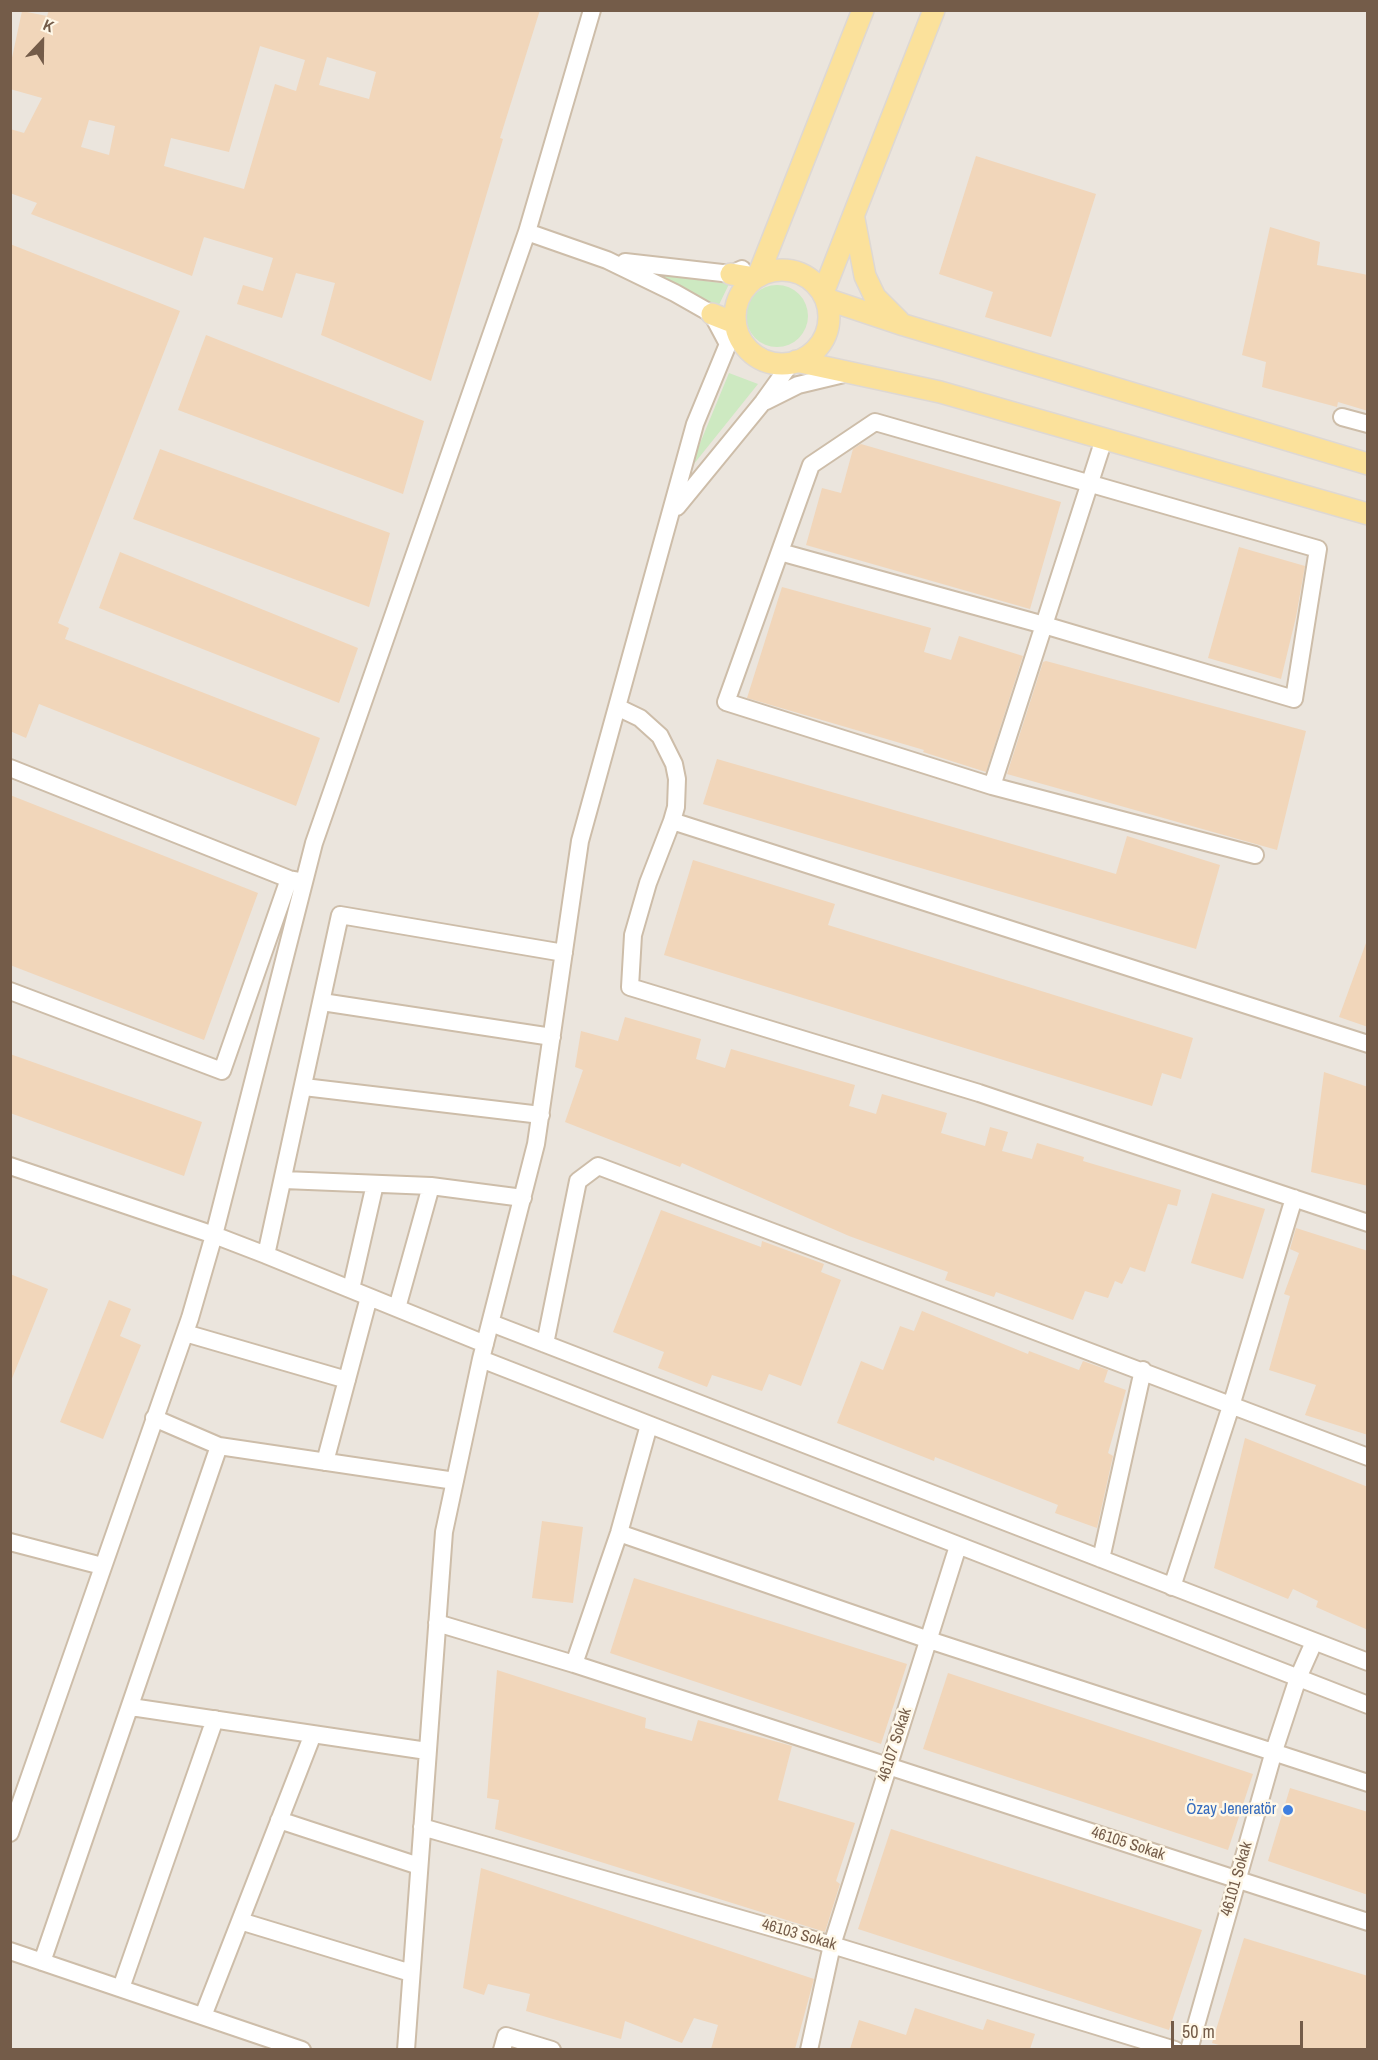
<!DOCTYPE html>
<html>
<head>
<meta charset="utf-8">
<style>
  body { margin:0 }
  #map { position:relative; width:1378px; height:2060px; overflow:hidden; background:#fcf5e2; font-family:"Archivo Narrow",sans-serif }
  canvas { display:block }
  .frame { position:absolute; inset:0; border:12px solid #745c49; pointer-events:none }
  .north { position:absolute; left:12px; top:12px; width:60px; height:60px; -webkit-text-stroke:4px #fff8e8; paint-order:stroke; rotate:22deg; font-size:16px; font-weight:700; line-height:24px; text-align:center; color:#745c49 }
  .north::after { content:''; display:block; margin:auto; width:21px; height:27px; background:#745c49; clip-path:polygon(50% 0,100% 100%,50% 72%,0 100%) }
  .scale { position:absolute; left:1171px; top:2021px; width:132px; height:27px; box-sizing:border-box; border:3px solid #745c49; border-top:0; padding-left:8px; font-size:18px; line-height:21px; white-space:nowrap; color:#745c49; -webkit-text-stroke:4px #fff8e8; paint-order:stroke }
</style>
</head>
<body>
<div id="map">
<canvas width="1378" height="2060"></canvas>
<div class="frame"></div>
<div class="north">K</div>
<div class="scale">50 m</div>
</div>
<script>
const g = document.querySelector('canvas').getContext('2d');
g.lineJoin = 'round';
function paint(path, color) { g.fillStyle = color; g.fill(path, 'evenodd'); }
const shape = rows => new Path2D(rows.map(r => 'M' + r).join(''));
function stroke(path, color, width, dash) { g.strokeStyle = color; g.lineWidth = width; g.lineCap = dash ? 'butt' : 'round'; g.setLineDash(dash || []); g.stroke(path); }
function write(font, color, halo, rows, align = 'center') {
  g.font = font + ' "Archivo Narrow",sans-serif'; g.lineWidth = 5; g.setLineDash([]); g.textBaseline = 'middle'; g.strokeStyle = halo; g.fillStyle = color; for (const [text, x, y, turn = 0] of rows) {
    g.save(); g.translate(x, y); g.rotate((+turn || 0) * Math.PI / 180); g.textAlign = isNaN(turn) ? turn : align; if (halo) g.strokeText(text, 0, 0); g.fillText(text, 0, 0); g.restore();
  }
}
const industrial = shape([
  [11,11,1367,11,1367,2049,11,2049]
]);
const green = shape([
  [652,274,729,284,717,309],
  '746 316a31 31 0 1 1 62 0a31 31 0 1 1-62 0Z',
  [729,373,758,384,689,470]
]);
const building = shape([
  [49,10,540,10,500,138,503,139,431,381,321,335,335,283,296,273,282,318,237,304,243,285,263,291,273,258,204,237,192,276,31,214,37,203,10,193,10,129,24,133,42,98,10,89,10,67,22,11,47,16],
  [260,46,305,60,296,91,275,84,244,189,164,166,171,138,229,152],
  [327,57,376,72,369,99,319,85],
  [89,120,115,126,109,155,81,147],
  [976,156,1096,194,1051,337,985,317,993,292,939,274],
  [1270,227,1320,242,1317,265,1368,275,1368,411,1338,402,1337,407,1262,387,1266,362,1242,355],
  [10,244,180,311,58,623,69,628,65,639,320,738,296,806,39,704,26,738,10,731],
  [206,335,424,421,403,494,178,410],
  [861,444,1061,502,1030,609,806,545,822,488,841,493,853,449],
  [160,449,390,533,369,607,133,519],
  [1239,547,1305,566,1296,617,1281,679,1208,658],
  [120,552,358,648,339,703,99,608],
  [782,587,931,628,924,652,951,660,959,636,1023,656,986,772,923,752,924,750,747,698],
  [1046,661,1306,731,1277,850,1007,774,1043,662],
  [717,759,1116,874,1127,836,1220,865,1196,949,703,804],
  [10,795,258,893,204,1040,10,965],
  [693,860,835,904,828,925,1193,1038,1181,1079,1162,1073,1152,1106,664,955],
  [1366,943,1368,943,1368,1027,1339,1017],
  [625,1017,701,1039,696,1059,725,1068,731,1049,855,1085,849,1106,876,1114,882,1094,947,1113,941,1133,985,1146,990,1127,1008,1132,1002,1151,1032,1159,1037,1143,1084,1157,1083,1161,1181,1190,1177,1206,1168,1204,1145,1272,1130,1267,1122,1284,1115,1281,1108,1298,1085,1291,1073,1320,996,1292,994,1297,945,1280,948,1272,849,1236,682,1163,680,1167,565,1122,583,1070,575,1067,581,1031,618,1041],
  [10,1054,202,1122,184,1176,10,1113],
  [1324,1072,1368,1087,1368,1186,1311,1172],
  [1212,1193,1265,1209,1243,1279,1191,1263],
  [661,1210,761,1247,762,1241,824,1264,821,1272,841,1280,801,1386,769,1374,762,1391,712,1375,707,1387,658,1368,664,1352,613,1332],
  [1296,1228,1368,1251,1368,1435,1305,1415,1316,1385,1269,1370,1290,1296,1284,1294,1299,1253,1290,1249],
  [10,1274,48,1289,11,1381,10,1381],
  [109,1300,131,1309,120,1336,141,1345,103,1439,60,1422],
  [922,1311,1028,1354,1029,1351,1079,1370,1083,1361,1108,1370,1104,1382,1126,1390,1108,1453,1113,1456,1097,1528,1055,1513,1058,1505,935,1457,934,1461,837,1423,861,1361,883,1370,900,1326,914,1331],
  [1245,1438,1368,1487,1368,1630,1316,1607,1318,1601,1293,1589,1288,1599,1214,1568],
  [542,1521,583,1527,573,1603,532,1598],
  [634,1578,907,1664,881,1744,610,1653],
  [497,1670,646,1718,645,1728,692,1741,698,1720,792,1746,778,1800,855,1823,836,1881,840,1884,825,1932,495,1829,499,1800,487,1798],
  [948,1673,1253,1774,1228,1850,923,1749],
  [1290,1788,1368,1812,1368,1895,1268,1861],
  [891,1829,1202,1930,1169,2030,858,1929],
  [481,1868,814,1979,795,2049,711,2049,718,2025,694,2018,682,2043,625,2021,621,2039,526,2011,530,1994,488,1984,484,1995,463,1988],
  [1244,1938,1368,1976,1368,2049,1233,2049,1212,2043],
  [915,2008,983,2030,987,2019,1035,2034,1030,2049,850,2049,859,2020,906,2035]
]);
const minor = shape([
  [527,232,592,10],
  [625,262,731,274,742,269],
  [766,401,798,385,844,374],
  [1342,417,1368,424],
  [677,507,763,402,791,363],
  [780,552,1044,625,1294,699,1318,549,875,422,811,465,726,702,992,786,1255,855],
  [617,707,640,718,660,736,674,764,677,779,676,807,672,821,648,883,633,935,630,987,979,1093,1368,1223],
  [10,768,289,879,300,881],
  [992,786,1104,439],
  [672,821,1368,1044],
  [10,991,222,1071,289,879],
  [322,1002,552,1037],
  [304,1087,541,1115],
  [10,1166,214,1235,314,843,527,232,607,260,675,293,712,314,728,344],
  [284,1180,431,1186,523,1198],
  [351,1289,375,1184],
  [397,1308,431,1186],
  [491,1323,1368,1662],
  [185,1333,347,1380],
  [485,1344,266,1255,340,915,564,953],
  [545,1344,578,1181,598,1166,1368,1457],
  [481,1359,1368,1705],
  [154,1418,219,1446],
  [325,1462,369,1297],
  [619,1533,929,1640,1368,1783],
  [10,1542,102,1566],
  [1101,1559,1143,1370],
  [1172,1587,1231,1406,1294,1198],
  [437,1623,574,1664,1368,1922],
  [574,1664,619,1533,649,1425],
  [131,1707,427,1751],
  [279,1820,419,1866],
  [422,1827,832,1945,1175,2050],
  [10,1833,190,1318,214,1235,266,1255],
  [240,1921,411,1973],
  [10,1951,302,2050],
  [42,1962,219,1446,455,1481],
  [121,1988,215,1719],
  [203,2016,313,1734],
  [406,2050,444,1532,481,1359,536,1144,580,841,695,424,728,344,737,331],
  [502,2050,506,2036,552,2050],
  [809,2050,832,1945,958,1546],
  [1189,2050,1274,1751,1298,1678,1314,1642]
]);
const major = shape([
  [854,219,865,276,875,297,899,321],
  '735 317a47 47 0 1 1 94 0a47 47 0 1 1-94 0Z',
  [731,274,755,278],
  [758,276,863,10],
  [823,293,934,10],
  [826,299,904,325,1368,464],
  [712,314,735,323],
  [796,361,940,392,1368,514]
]);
const markers = [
  [1288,1810,6,"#3f7fe0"]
];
const streetNames = [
  ["46107 Sokak",895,1745,-72],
  ["46105 Sokak",1128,1844,18],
  ["46101 Sokak",1237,1879,-74],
  ["46103 Sokak",799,1935,16]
];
const shopNames = [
  ["Özay Jeneratör",1276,1810]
];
paint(industrial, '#ebe5dd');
paint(green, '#cde9c1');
paint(building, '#f1d6ba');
stroke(minor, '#cdbda9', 20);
stroke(major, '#ded8d3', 24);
stroke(minor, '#fff', 16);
stroke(major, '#fbe19b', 21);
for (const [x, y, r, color] of markers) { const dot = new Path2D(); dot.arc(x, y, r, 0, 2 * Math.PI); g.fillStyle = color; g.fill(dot); stroke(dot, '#fff8e8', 2); }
write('16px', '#745c49', '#fff8e8', streetNames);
write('16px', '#366cbe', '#fff8e8', shopNames, 'right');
</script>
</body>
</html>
